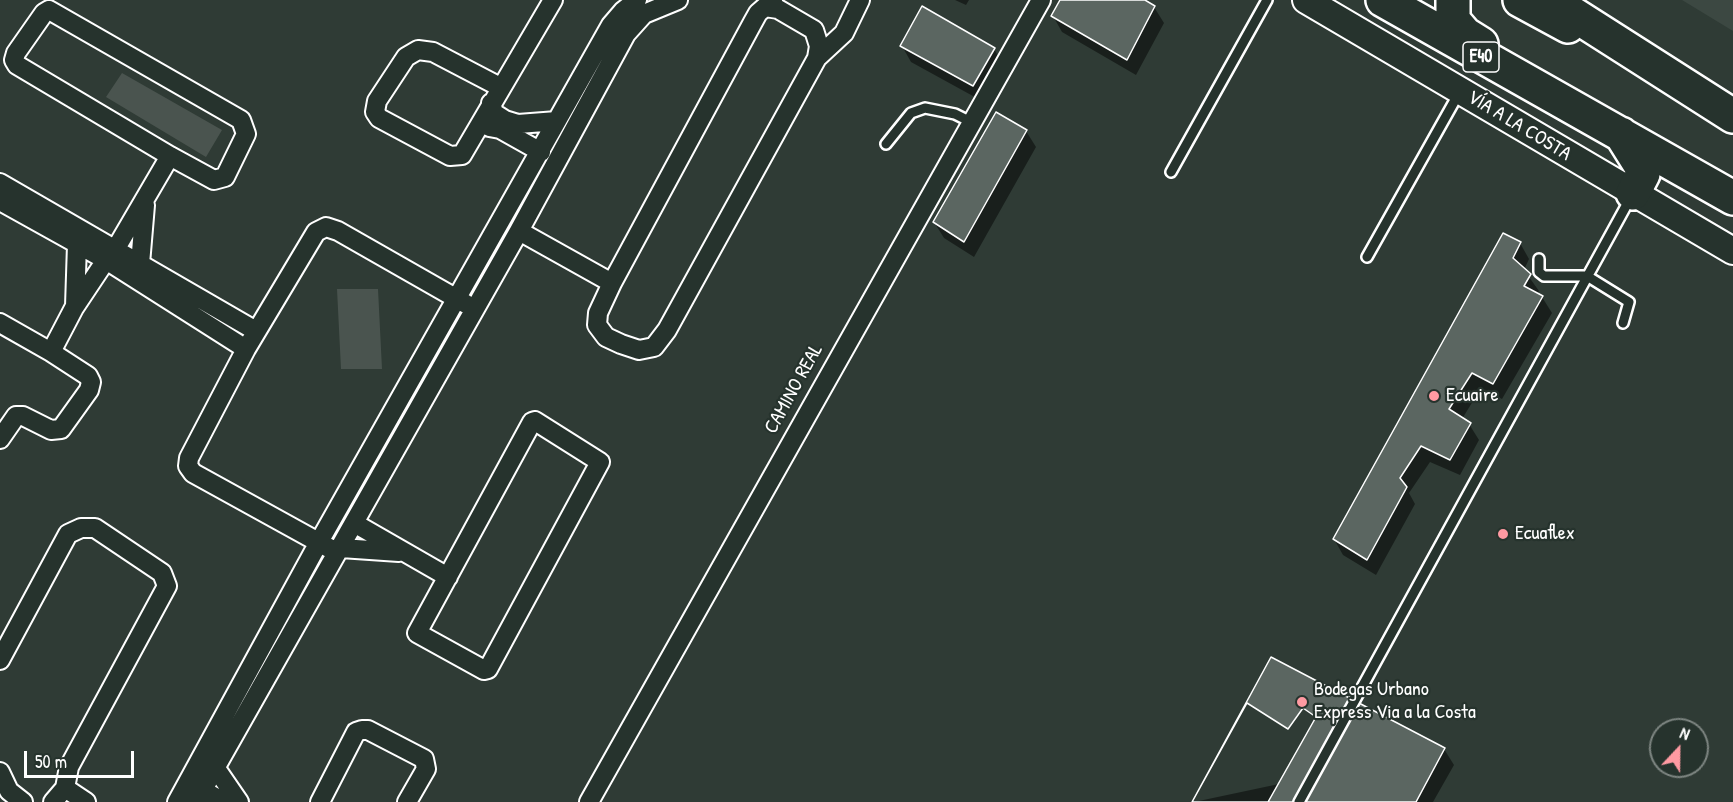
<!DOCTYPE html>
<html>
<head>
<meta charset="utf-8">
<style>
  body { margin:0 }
  #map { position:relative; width:1733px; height:802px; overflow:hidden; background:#2f3b35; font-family:"Patrick Hand",sans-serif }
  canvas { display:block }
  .north { position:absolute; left:1649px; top:718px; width:60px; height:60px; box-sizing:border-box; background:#26332d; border:2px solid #7d8581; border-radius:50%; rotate:22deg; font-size:16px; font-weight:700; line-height:24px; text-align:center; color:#fff }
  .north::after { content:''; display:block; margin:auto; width:21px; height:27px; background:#ff9aa2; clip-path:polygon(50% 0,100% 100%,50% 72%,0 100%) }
  .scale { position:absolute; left:24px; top:751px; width:110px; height:27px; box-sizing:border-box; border:3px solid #fff; border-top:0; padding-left:8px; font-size:18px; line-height:21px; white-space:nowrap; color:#fff; -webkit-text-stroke:4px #26332d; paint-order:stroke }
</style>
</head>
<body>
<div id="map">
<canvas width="1733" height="802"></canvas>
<div class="north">N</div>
<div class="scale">50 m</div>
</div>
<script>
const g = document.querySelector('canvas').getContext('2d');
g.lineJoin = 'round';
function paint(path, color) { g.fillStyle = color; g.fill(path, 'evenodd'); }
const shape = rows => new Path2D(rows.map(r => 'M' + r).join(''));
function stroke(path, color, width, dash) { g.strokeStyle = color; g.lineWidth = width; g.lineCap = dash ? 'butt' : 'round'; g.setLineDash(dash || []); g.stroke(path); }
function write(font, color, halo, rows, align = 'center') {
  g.font = font + ' "Patrick Hand",sans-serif'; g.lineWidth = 4.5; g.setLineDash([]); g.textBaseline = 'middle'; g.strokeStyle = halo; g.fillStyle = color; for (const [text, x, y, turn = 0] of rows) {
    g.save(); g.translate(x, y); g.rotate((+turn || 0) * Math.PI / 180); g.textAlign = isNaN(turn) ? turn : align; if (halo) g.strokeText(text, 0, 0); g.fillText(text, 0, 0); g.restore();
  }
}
const built = shape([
  [1682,0,1733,0,1733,31]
]);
const green = shape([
  [122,73,222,130,206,157,106,97],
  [337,289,378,289,382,369,341,369]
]);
const shadow = shape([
  [955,0,969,0,966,5],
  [1062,0,1142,0,1154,7,1164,23,1136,75,1062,32,1053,16],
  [902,46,994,49,1003,65,982,101,911,62],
  [1026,131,1036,147,974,257,944,238,934,222],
  [1520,243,1529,259,1524,270,1539,291,1537,295,1542,297,1552,313,1502,399,1481,388,1462,419,1469,424,1479,440,1460,475,1430,462,1409,493,1415,504,1376,575,1343,555,1334,539],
  [1444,749,1454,765,1433,802,1194,802]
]);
const building = shape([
  [1060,0,1145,0,1155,6,1127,60,1051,16,1060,0],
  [922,6,995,48,973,86,900,46,922,6],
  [996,112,1027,130,964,242,933,222,996,112],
  [1503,233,1521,242,1513,258,1531,274,1524,286,1543,296,1493,384,1472,373,1449,409,1471,423,1450,460,1421,446,1400,478,1407,487,1367,560,1333,539,1503,233],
  [1271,657,1445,748,1416,802,1192,802,1271,657],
  [1247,703,1288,729,1303,708,1316,717,1268,802,1192,802,1247,703]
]);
const lane = shape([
  [886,144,911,113,925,108,955,114,971,122],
  [1171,172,1267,0],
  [1367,257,1459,93],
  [1539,259,1539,272,1544,276,1587,276,1629,302,1623,323],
  [1299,802,1631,197]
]);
const street = shape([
  [765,7,778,9,814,30,819,46,817,58,667,330,654,347,639,350,621,344,606,337,597,325,598,313,612,283,753,22,758,13,765,7,773,0],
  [49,10,241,120,246,134,225,177,214,180,170,156,17,65,14,60,16,53,44,13,49,10],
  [817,58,844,33,860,0],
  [500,87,433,52,418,50,406,57,377,101,375,112,379,118,450,156,462,155,553,0],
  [491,103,494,113,505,120,518,124,557,121],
  [489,127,500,129,541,152],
  [0,183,256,331],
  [0,201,106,260,246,349],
  [519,231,612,283],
  [115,250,170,156],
  [140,264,145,205],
  [75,306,77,244],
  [0,323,51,352,88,376,91,382,89,390,61,429,51,430,23,416,16,416,0,439],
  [51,352,74,308,106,260],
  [535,421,600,462,488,669,484,670,417,633,532,422,535,421],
  [354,523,448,577],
  [329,548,193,473,188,466,189,458,246,349,316,232,326,227,338,231,466,304],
  [341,548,399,552],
  [0,660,68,534,81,528,95,528,162,573,167,586,69,767,65,788,53,802],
  [215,767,239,802],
  [0,772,9,791,23,802],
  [65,788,86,802],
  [202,790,224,802],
  [177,802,319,542,611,25,623,11,637,0],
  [196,802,519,231,626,34,644,14,678,0],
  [320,802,356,732,362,730,368,730,424,759,426,769,407,802],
  [589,802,1041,0]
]);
const secondary = shape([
  [1306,0,1733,251]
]);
const highway = shape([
  [1383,0,1733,198],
  [1453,0,1453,20,1465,34,1481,44],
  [1520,0,1568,26],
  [1551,0,1733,116],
  [1621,134,1641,166,1643,174,1633,193]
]);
const markers = [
  [1434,396,6,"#ff9aa2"],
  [1503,534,6,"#ff9aa2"],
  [1302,702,6,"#ff9aa2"]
];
const shields = [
  [1481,57,36]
];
const shieldNames = [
  ["E40",1481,57]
];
const streetNames = [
  ["VÍA A LA COSTA",1519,126,31],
  ["CAMINO REAL",794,389,-61]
];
const poiNames = [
  ["Ecuaire",1446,396],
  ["Ecuaflex",1515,534],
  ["Bodegas Urbano",1314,690],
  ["Express Via a la Costa",1314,713]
];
paint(built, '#3c4842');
paint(green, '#4a544f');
paint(shadow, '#0007');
paint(building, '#5b6661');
stroke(building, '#fff', 1.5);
stroke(lane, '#fff', 14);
stroke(street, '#fff', 22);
stroke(secondary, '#fff', 30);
stroke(highway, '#fff', 38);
stroke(lane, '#26332d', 9);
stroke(street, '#26332d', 18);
stroke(secondary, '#26332d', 26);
stroke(highway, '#26332d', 33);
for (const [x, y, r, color] of markers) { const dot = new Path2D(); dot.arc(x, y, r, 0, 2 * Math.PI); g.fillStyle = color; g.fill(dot); stroke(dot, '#26332d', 2); }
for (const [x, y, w] of shields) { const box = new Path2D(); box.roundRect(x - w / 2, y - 15, w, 30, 4.5); g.fillStyle = '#26332d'; g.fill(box); stroke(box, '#fff', 1.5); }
write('bold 18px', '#fff', null, shieldNames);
write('20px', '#fff', '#26332d', streetNames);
write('20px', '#fff', '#26332d', poiNames, 'left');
</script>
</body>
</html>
